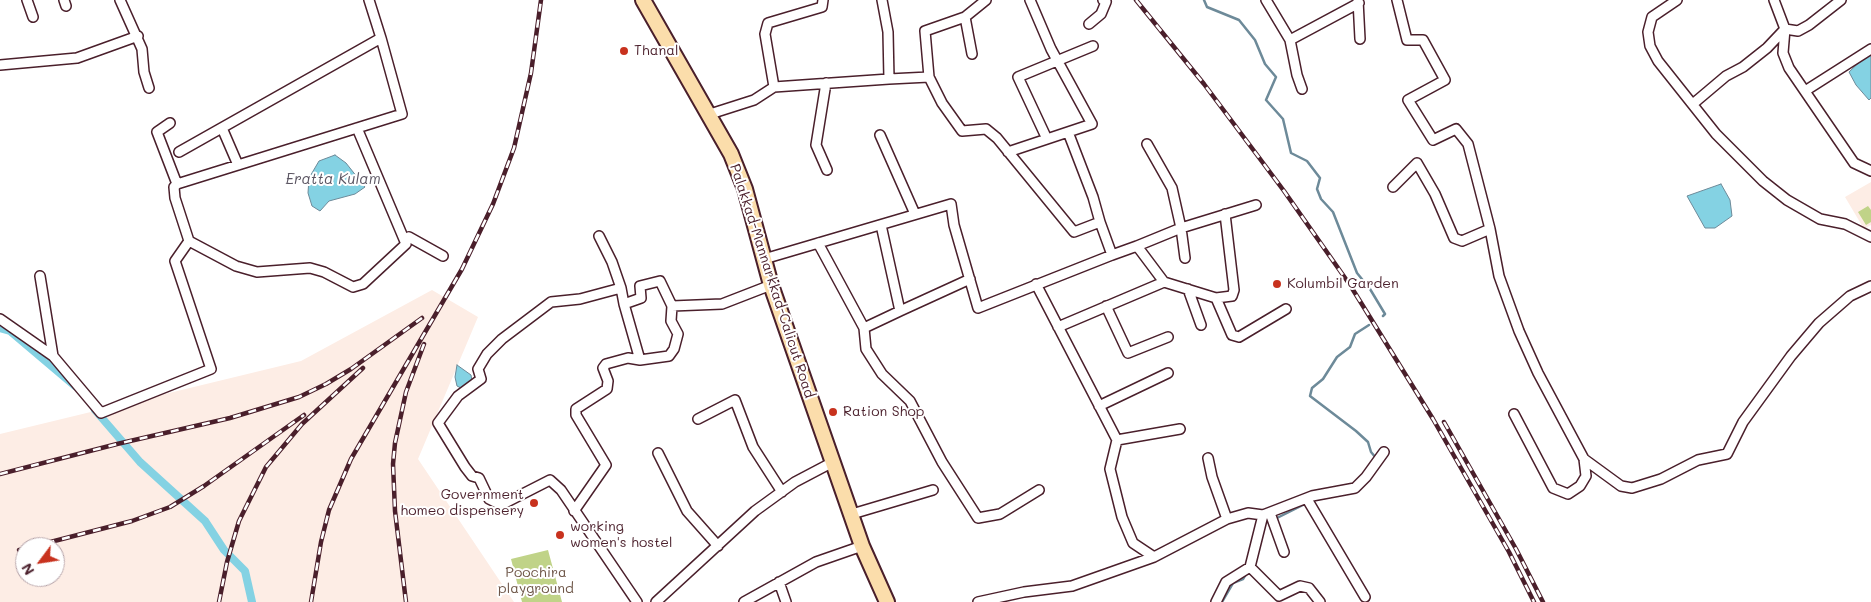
<!DOCTYPE html>
<html>
<head>
<meta charset="utf-8">
<style>
  body { margin:0 }
  #map { position:relative; width:1871px; height:602px; overflow:hidden; background:#fff; font-family:Mali,sans-serif }
  canvas { display:block }
  .north { position:absolute; left:15px; top:537px; width:50px; height:50px; box-sizing:border-box; background:#fff; border:1px solid #b7a5aa; border-radius:50%; rotate:239deg; font-size:14px; font-weight:700; line-height:20px; text-align:center; color:#4a1f2b }
  .north::after { content:''; display:block; margin:auto; width:18px; height:22px; background:#c8321e; clip-path:polygon(50% 0,100% 100%,50% 72%,0 100%) }
</style>
</head>
<body>
<div id="map">
<canvas width="1871" height="602"></canvas>
<div class="north">N</div>
</div>
<script>
const g = document.querySelector('canvas').getContext('2d');
g.lineJoin = 'round';
function paint(path, color) { g.fillStyle = color; g.fill(path, 'evenodd'); }
const shape = rows => new Path2D(rows.map(r => 'M' + r).join(''));
function stroke(path, color, width, dash) { g.strokeStyle = color; g.lineWidth = width; g.lineCap = dash ? 'butt' : 'round'; g.setLineDash(dash || []); g.stroke(path); }
function write(font, color, halo, rows, align = 'center') {
  g.font = font + ' Mali,sans-serif'; g.lineWidth = 4; g.setLineDash([]); g.textBaseline = 'middle'; g.strokeStyle = halo; g.fillStyle = color; for (const [text, x, y, turn = 0] of rows) {
    g.save(); g.translate(x, y); g.rotate((+turn || 0) * Math.PI / 180); g.textAlign = isNaN(turn) ? turn : align; if (halo) g.strokeText(text, 0, 0); g.fillText(text, 0, 0); g.restore();
  }
}
const built = shape([
  [1871,182,1871,225,1864,229,1845,197],
  [432,290,478,317,418,459,514,602,0,602,0,434,301,361],
  [25,547,55,547,55,577,25,577]
]);
const green = shape([
  [1868,206,1871,210,1871,222,1866,225,1858,212],
  [548,550,562,602,522,602,511,559]
]);
const water = shape([
  [1871,51,1871,98,1869,100,1856,85,1849,72,1871,51],
  [335,155,346,163,365,187,355,194,329,201,320,211,312,206,308,193,309,178,319,161,335,155],
  [1721,184,1730,200,1732,216,1715,228,1705,228,1687,196,1721,184],
  [457,365,471,375,472,381,463,389,457,386,455,377,457,365]
]);
const stream = shape([
  [1204,0,1207,7,1239,20,1255,40,1265,64,1276,77,1266,100,1283,119,1291,153,1307,161,1320,178,1317,189,1321,199,1333,212,1357,273,1370,289,1385,314,1383,316],
  [1369,325,1355,334,1350,347,1337,357,1323,379,1312,388,1310,396,1356,431,1368,442,1371,452,1376,458],
  [1319,499,1355,492],
  [1275,519,1303,505],
  [1222,602,1233,583,1243,579,1246,574]
]);
const canal = shape([
  [0,328,10,331,75,386],
  [95,410,140,462,205,521,224,550,245,571,252,602]
]);
const minor = shape([
  [27,0,33,17],
  [64,0,66,6],
  [120,0,142,49,144,72,149,88],
  [1266,0,1290,40,1297,75,1302,89],
  [1358,0,1360,39],
  [1397,0,1407,40,1423,40,1445,80,1408,100,1433,140,1456,129,1468,144,1490,229,1499,276,1519,331,1538,373,1584,459,1586,476,1580,486,1568,494,1553,488,1514,414],
  [1677,0,1652,17,1648,32,1650,46,1658,61,1716,134,1763,181,1787,200,1820,219,1845,224,1871,237],
  [1774,0,1785,29,1783,53,1789,68,1854,163,1871,171],
  [965,17,972,54],
  [1089,24,1101,14,1106,2,1103,0],
  [1290,40,1359,3],
  [0,65,77,58,138,36],
  [929,77,925,31,965,17,986,0],
  [826,83,816,145,827,170],
  [774,87,889,79,888,32,882,0],
  [1805,91,1871,49],
  [1694,103,1726,76,1743,67,1767,48,1785,29,1798,31,1809,25,1841,0],
  [707,115,754,100,774,87,765,34,768,23,822,7,823,0],
  [170,123,157,132,177,184],
  [222,128,238,165],
  [357,128,406,244,363,284,353,287,324,272,310,268,257,272,236,266,189,241,175,198,174,187,177,184,402,114,381,38],
  [1068,132,1093,197,1100,222],
  [880,135,915,214],
  [1047,139,1018,77,1093,46],
  [1147,144,1172,188,1181,228,1185,258],
  [179,152,381,38,369,0],
  [1008,152,1092,124,1051,49,1030,0],
  [1393,187,1417,163,1435,194,1454,238,1462,241,1490,229],
  [881,225,900,311,970,279],
  [599,236,612,262,621,288],
  [406,242,409,237,443,256],
  [818,243,864,328,866,349,882,374,910,401,942,462,978,518,1000,514,1039,490],
  [1137,246,1181,228,1256,205],
  [1112,255,1137,246,1164,282,1216,298,1232,335,1239,337,1286,309],
  [764,259,951,204,954,225,978,308,1112,255,1100,222,1074,232,997,138,986,129,962,131,942,103,929,77,889,79],
  [40,276,53,356],
  [1036,284,1117,440,1180,429],
  [1188,289,1201,325],
  [1216,298,1232,296,1234,290,1225,214],
  [624,304,640,360],
  [1106,306,1128,353,1168,337],
  [0,319,53,356,101,413,211,369,175,261,189,241],
  [1058,327,1164,282],
  [864,328,900,311],
  [1099,406,1168,373],
  [698,419,735,400,753,447,782,492],
  [1117,440,1110,469,1122,517,1133,543,1154,557,1227,519,1248,513,1263,515],
  [658,453,687,511,718,546],
  [1208,458,1212,477,1227,519],
  [1584,459,1621,486,1632,488,1661,479,1698,460,1727,454,1743,422,1791,356,1819,323,1850,296,1871,286],
  [1307,499,1365,597],
  [574,511,606,465,576,415,576,409,607,389,608,381,603,368,606,364,628,358,640,360,669,356,674,349,678,334,671,321,672,306],
  [1270,513,1284,552],
  [852,514,933,490],
  [1250,567,1279,596,1300,586,1309,588,1320,602],
  [779,582,786,602],
  [637,602,561,490,550,480,501,505,489,499,479,478,472,476,465,467,438,423,458,396,481,379,478,369,487,354,502,339,551,302,580,299,621,288,624,304,641,298,640,286,660,281,672,306,722,304,771,285],
  [656,602,755,511,795,482,833,462],
  [744,602,816,562,862,546],
  [978,602,1024,592,1072,586,1154,557],
  [1216,602,1226,582,1250,567,1263,515,1312,496,1355,488,1366,477,1384,452]
]);
const highway = shape([
  [643,0,731,154,745,189,771,285,862,546,887,602]
]);
const rail = shape([
  [1136,0,1204,84,1284,191,1350,285,1433,419,1509,552,1534,602],
  [1444,422,1516,549,1543,602],
  [0,474,117,444,230,418,299,397,326,384,351,369,422,318],
  [31,547,132,521,170,507,204,486,304,415],
  [19,550,25,549],
  [219,602,227,562,239,521,266,467,302,424,363,368],
  [311,602,321,542,329,510,351,459,462,269,493,204,514,148,531,73,541,0],
  [406,602,395,511,393,464,395,443,406,392,424,344]
]);
const markers = [
  [624,51,5,"#c8321e"],
  [1277,284,5,"#c8321e"],
  [833,412,5,"#c8321e"],
  [534,503,5,"#c8321e"],
  [560,535,5,"#c8321e"]
];
const poiNames = [
  ["Thanal",634,51],
  ["Kolumbil Garden",1287,284],
  ["Ration Shop",843,412],
  ["Government",524,495,"right"],
  ["homeo dispensery",524,511,"right"],
  ["working",570,527],
  ["women's hostel",570,543]
];
const streetNames = [
  ["Palakkad-Mannarkkad-Calicut Road",772,281,72]
];
const parkNames = [
  ["Poochira",536,573],
  ["playground",536,589]
];
const waterNames = [
  ["Eratta Kulam",333,179]
];
paint(built, '#fdede5');
paint(green, '#c0d388');
paint(water, '#84d2e3');
stroke(water, '#6d8a99', 1);
stroke(stream, '#6d8a99', 2.5);
stroke(canal, '#84d2e3', 8);
stroke(minor, '#4a1f2b', 12);
stroke(highway, '#4a1f2b', 18);
stroke(minor, '#fff', 9);
stroke(highway, '#fbddab', 14);
stroke(rail, '#4a1f2b', 4.5);
stroke(rail, '#fff', 2.5, [8]);
for (const [x, y, r, color] of markers) { const dot = new Path2D(); dot.arc(x, y, r, 0, 2 * Math.PI); g.fillStyle = color; g.fill(dot); stroke(dot, '#fff', 2); }
write('14px', '#4a1f2b', '#fff', poiNames, 'left');
write('14px', '#4a1f2b', '#fff', streetNames);
write('14px', '#6d5547', '#fff', parkNames);
write('italic 15px', '#5b5562', '#fff', waterNames);
</script>
</body>
</html>
